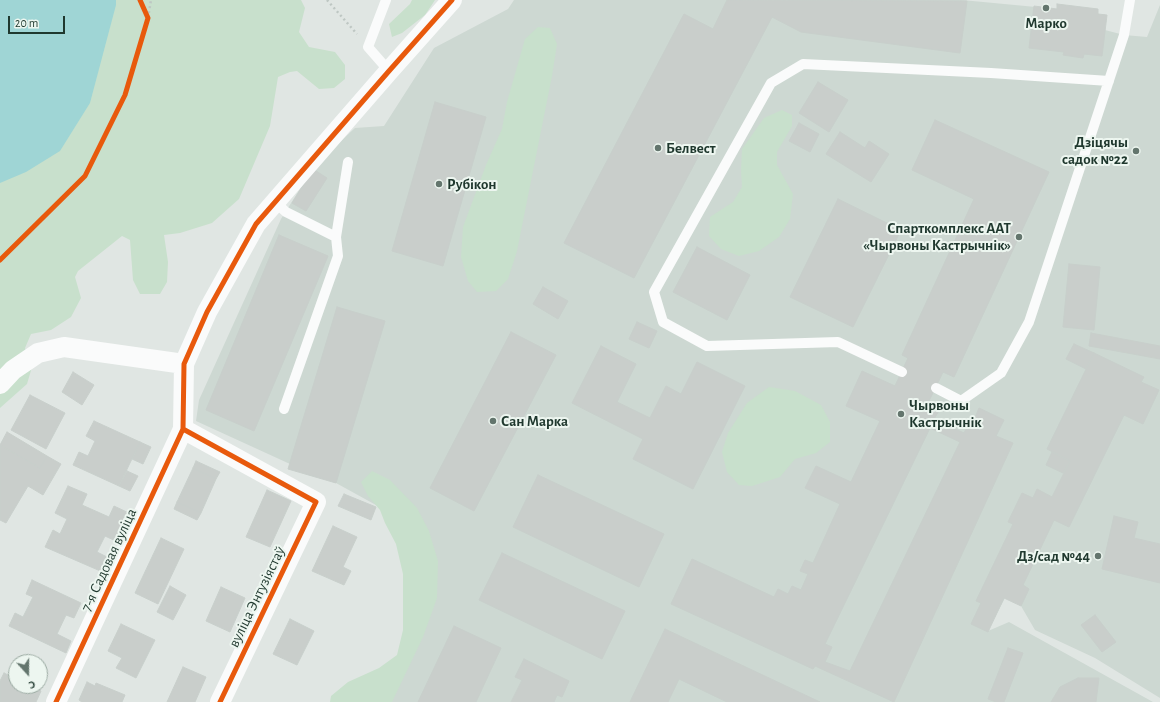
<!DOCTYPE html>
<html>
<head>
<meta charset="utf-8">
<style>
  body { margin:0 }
  #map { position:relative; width:1160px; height:702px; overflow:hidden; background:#e0e6e3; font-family:"Alegreya Sans",sans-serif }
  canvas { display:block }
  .north { position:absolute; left:8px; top:654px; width:40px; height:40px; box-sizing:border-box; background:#edf6f0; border:1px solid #9baaa2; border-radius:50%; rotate:159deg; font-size:11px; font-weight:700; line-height:16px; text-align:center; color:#1f382e }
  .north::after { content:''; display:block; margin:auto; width:14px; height:18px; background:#63756d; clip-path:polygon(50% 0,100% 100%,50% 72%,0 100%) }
  .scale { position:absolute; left:8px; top:16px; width:57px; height:18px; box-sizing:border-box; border:2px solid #1f382e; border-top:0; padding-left:5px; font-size:12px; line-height:14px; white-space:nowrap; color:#1f382e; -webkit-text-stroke:3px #edf6f0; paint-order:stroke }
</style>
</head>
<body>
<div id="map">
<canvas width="1160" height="702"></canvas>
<div class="north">С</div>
<div class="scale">20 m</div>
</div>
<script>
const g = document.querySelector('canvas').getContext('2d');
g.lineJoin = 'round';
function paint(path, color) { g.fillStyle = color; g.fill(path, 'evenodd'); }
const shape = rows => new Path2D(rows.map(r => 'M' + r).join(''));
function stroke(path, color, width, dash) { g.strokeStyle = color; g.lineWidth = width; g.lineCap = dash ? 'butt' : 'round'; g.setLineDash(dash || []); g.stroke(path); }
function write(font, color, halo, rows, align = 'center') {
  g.font = font + ' "Alegreya Sans",sans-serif'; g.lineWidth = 4; g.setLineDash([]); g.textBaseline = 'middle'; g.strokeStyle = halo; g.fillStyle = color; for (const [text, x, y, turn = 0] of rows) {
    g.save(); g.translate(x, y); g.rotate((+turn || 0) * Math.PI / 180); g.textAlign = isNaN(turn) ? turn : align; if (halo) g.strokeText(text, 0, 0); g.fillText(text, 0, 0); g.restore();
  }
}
const built = shape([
  [514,0,962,0,1057,9,1057,4,1098,9,1098,14,1107,15,1105,30,1124,35,1147,37,1160,5,1160,698,1095,658,1035,630,1021,606,1005,598,988,631,1009,622,1153,702,386,702,436,568,414,526,336,483,288,469,290,464,196,421,199,400,281,219,315,165,355,128,384,126,434,48,508,9]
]);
const green = shape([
  [0,0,301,0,305,8,299,32,309,47,335,52,345,65,345,79,334,88,319,89,297,71,290,72,278,77,270,126,239,199,212,223,180,233,164,235,168,262,167,282,160,294,140,294,133,280,130,240,122,236,78,271,75,277,81,298,71,317,51,330,31,334,25,348,32,367,27,384,0,408],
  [412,0,435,0,425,15,402,33,392,37,389,24,410,4],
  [538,27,550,28,557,44,552,76,517,251,508,279,496,291,477,292,468,281,461,257,463,227,486,165,502,129,507,102,525,39],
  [782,110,792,115,792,126,777,152,777,165,793,194,790,219,779,237,759,251,739,256,721,249,709,236,710,217,733,202,742,187,741,170,742,149,764,118],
  [769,387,795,391,821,405,830,422,830,442,816,453,795,459,780,477,752,486,739,485,727,472,722,452,728,433,747,403],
  [372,471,390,480,417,508,429,531,438,561,437,598,423,637,392,702,330,702,331,696,348,682,379,668,397,655,403,630,403,574,396,544,385,523,380,510,368,496,361,482]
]);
const water = shape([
  [0,0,116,0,116,5,90,103,60,151,26,172,0,183]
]);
const building = shape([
  [727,0,967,1,960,53,801,32,772,17,634,278,564,243,684,14,713,29,727,0],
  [1057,4,1098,9,1098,14,1107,15,1102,56,1084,54,1083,58,1063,55,1064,52,1029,48,1034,6,1057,9,1057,4],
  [818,82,848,100,829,132,799,113,818,82],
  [435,102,486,117,443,266,392,251,435,102],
  [935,120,1049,172,954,377,943,372,928,403,940,409,934,419,964,433,969,423,972,425,979,408,1004,420,996,436,1013,443,894,702,815,666,813,669,671,604,692,559,774,597,778,589,788,594,792,586,801,590,808,574,800,571,805,560,813,563,840,504,805,488,816,466,851,482,880,421,846,406,862,371,895,386,908,358,902,355,974,199,912,170,935,120],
  [930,428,960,442,850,671,825,662,832,647,825,644,930,428],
  [799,123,819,134,810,152,789,141,799,123],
  [840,132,865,148,869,141,889,154,871,182,826,154,840,132],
  [313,169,327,178,306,211,292,203,313,169],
  [838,199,901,230,853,327,790,297,838,199],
  [279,235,328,256,254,431,206,410,279,235],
  [697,247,750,275,727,320,673,292,697,247],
  [1069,264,1100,267,1094,330,1063,327,1069,264],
  [543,287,568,301,558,319,533,304,543,287],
  [337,307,385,321,336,483,288,469,337,307],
  [637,322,657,331,649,348,629,339,637,322],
  [511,332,556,355,474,511,430,488,511,332],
  [1091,333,1160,346,1160,359,1089,346,1091,333],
  [1074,344,1094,353,1086,369,1066,359,1074,344],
  [601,346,636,364,617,402,650,418,666,386,681,394,697,362,745,386,693,489,633,459,643,439,572,403,601,346],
  [1094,353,1144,377,1141,382,1159,390,1143,424,1124,415,1069,527,1054,520,1023,585,1029,589,1021,606,1004,598,988,632,971,624,981,603,976,601,1013,524,1008,522,1022,493,1033,498,1037,489,1052,497,1070,461,1047,449,1094,353],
  [73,372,94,385,82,405,62,392,73,372],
  [30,395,65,413,46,449,11,430,30,395],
  [94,421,140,442,119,486,73,465,79,452,88,456,95,441,86,436,94,421],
  [7,432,47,456,40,468,0,445,7,432],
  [140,442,151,447,143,464,132,459,140,442],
  [0,445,40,468,47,456,61,464,43,495,28,486,6,523,0,520,0,445],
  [1052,452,1070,461,1063,473,1046,465,1052,452],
  [196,461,220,472,216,479,193,468,196,461],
  [193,468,216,479,201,513,177,502,193,468],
  [127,471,138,476,130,491,119,486,127,471],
  [538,475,664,534,639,587,513,527,538,475],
  [68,486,87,494,82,505,109,517,114,506,131,514,118,542,105,536,97,552,111,559,105,573,45,547,53,530,60,534,67,519,55,513,68,486],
  [267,490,291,501,270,547,246,537,267,490],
  [344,494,376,507,371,520,338,506,344,494],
  [177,502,201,513,197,520,174,509,177,502],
  [1114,516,1138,522,1134,538,1160,544,1160,583,1102,569,1114,516],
  [333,526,357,537,343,567,351,571,344,585,312,571,333,526],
  [161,538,184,549,158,604,135,593,161,538],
  [502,553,625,611,602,659,479,600,502,553],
  [32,580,81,603,74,618,66,615,57,634,71,641,66,653,9,626,15,613,23,617,33,597,26,594,32,580],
  [170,586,186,595,173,620,157,612,170,586],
  [221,587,245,598,230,632,206,621,221,587],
  [1095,615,1116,642,1102,652,1081,625,1095,615],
  [290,619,314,631,297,665,273,654,290,619],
  [121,624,155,640,136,678,116,668,122,658,108,651,121,624],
  [454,626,501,648,476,702,418,702,454,626],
  [665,629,820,702,727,702,679,679,668,702,630,702,665,629],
  [1008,648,1023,653,1004,702,996,702,988,699,1008,648],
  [524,659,569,681,562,697,557,695,554,702,511,702,522,680,515,677,524,659],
  [183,667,206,677,195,702,167,702,183,667],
  [4,673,16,679,16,686,31,686,41,691,36,702,0,702,0,681,4,673],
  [1078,678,1099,678,1096,702,1051,702,1060,687,1078,678],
  [87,682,95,686,96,683,125,695,122,702,82,702,79,700,87,682]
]);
const path = shape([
  [327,0,357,34],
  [148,18,151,0],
  [0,260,85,176,125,95,148,18,140,0]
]);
const lane = shape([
  [386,0,368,47,389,71],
  [275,202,286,212,336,237,348,162],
  [902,372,838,342,707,346,663,322,654,292,771,83,803,64,991,73,1109,81],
  [936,388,961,401,1001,373,1029,322,1124,35,1130,0],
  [284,409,338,256,336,237]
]);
const street = shape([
  [0,384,13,370,38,353,64,347,184,364],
  [183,429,316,502,220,702],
  [56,702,183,429,184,364,207,312,256,224,389,71,452,0]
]);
const cycleway = shape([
  [0,260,85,176,125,95,148,18,140,0],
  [183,429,316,502,220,702],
  [56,702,183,429,184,364,207,312,256,224,389,71,452,0]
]);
const markers = [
  [1046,8,4,"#63756d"],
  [658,148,4,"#63756d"],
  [1136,151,4,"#63756d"],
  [439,184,4,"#63756d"],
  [1019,237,4,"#63756d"],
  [901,414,4,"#63756d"],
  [493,421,4,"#63756d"],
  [1098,556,4,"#63756d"]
];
const poiNames = [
  ["Марко",1046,23,"center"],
  ["Дзіцячы",1128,142,"right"],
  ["садок №22",1128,159,"right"],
  ["Белвест",666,148],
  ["Рубікон",447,184],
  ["Спарткомплекс ААТ",1011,228,"right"],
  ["«Чырвоны Кастрычнік»",1011,245,"right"],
  ["Чырвоны",909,405],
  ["Кастрычнік",909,422],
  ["Сан Марка",501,421],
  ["Дз/сад №44",1090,556,"right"]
];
const streetNames = [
  ["7-я Садовая вуліца",109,560,-65],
  ["вуліца Энтузіястаў",257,597,-64]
];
paint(built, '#cdd8d2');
paint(green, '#c8e0cc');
paint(water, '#9fd5d5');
paint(building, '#c9cecb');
stroke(building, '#c8cfcb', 1);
stroke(path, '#bec7c3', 2.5, [2, 3]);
stroke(lane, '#fafbfb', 10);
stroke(street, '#fafbfb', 20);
stroke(cycleway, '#e8590c', 5);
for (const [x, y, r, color] of markers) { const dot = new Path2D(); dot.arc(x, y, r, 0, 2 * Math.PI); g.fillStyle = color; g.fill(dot); stroke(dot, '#edf6f0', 1.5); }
write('bold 15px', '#1f382e', '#edf6f0', poiNames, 'left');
write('15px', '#1f382e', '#edf6f0', streetNames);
</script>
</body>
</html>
